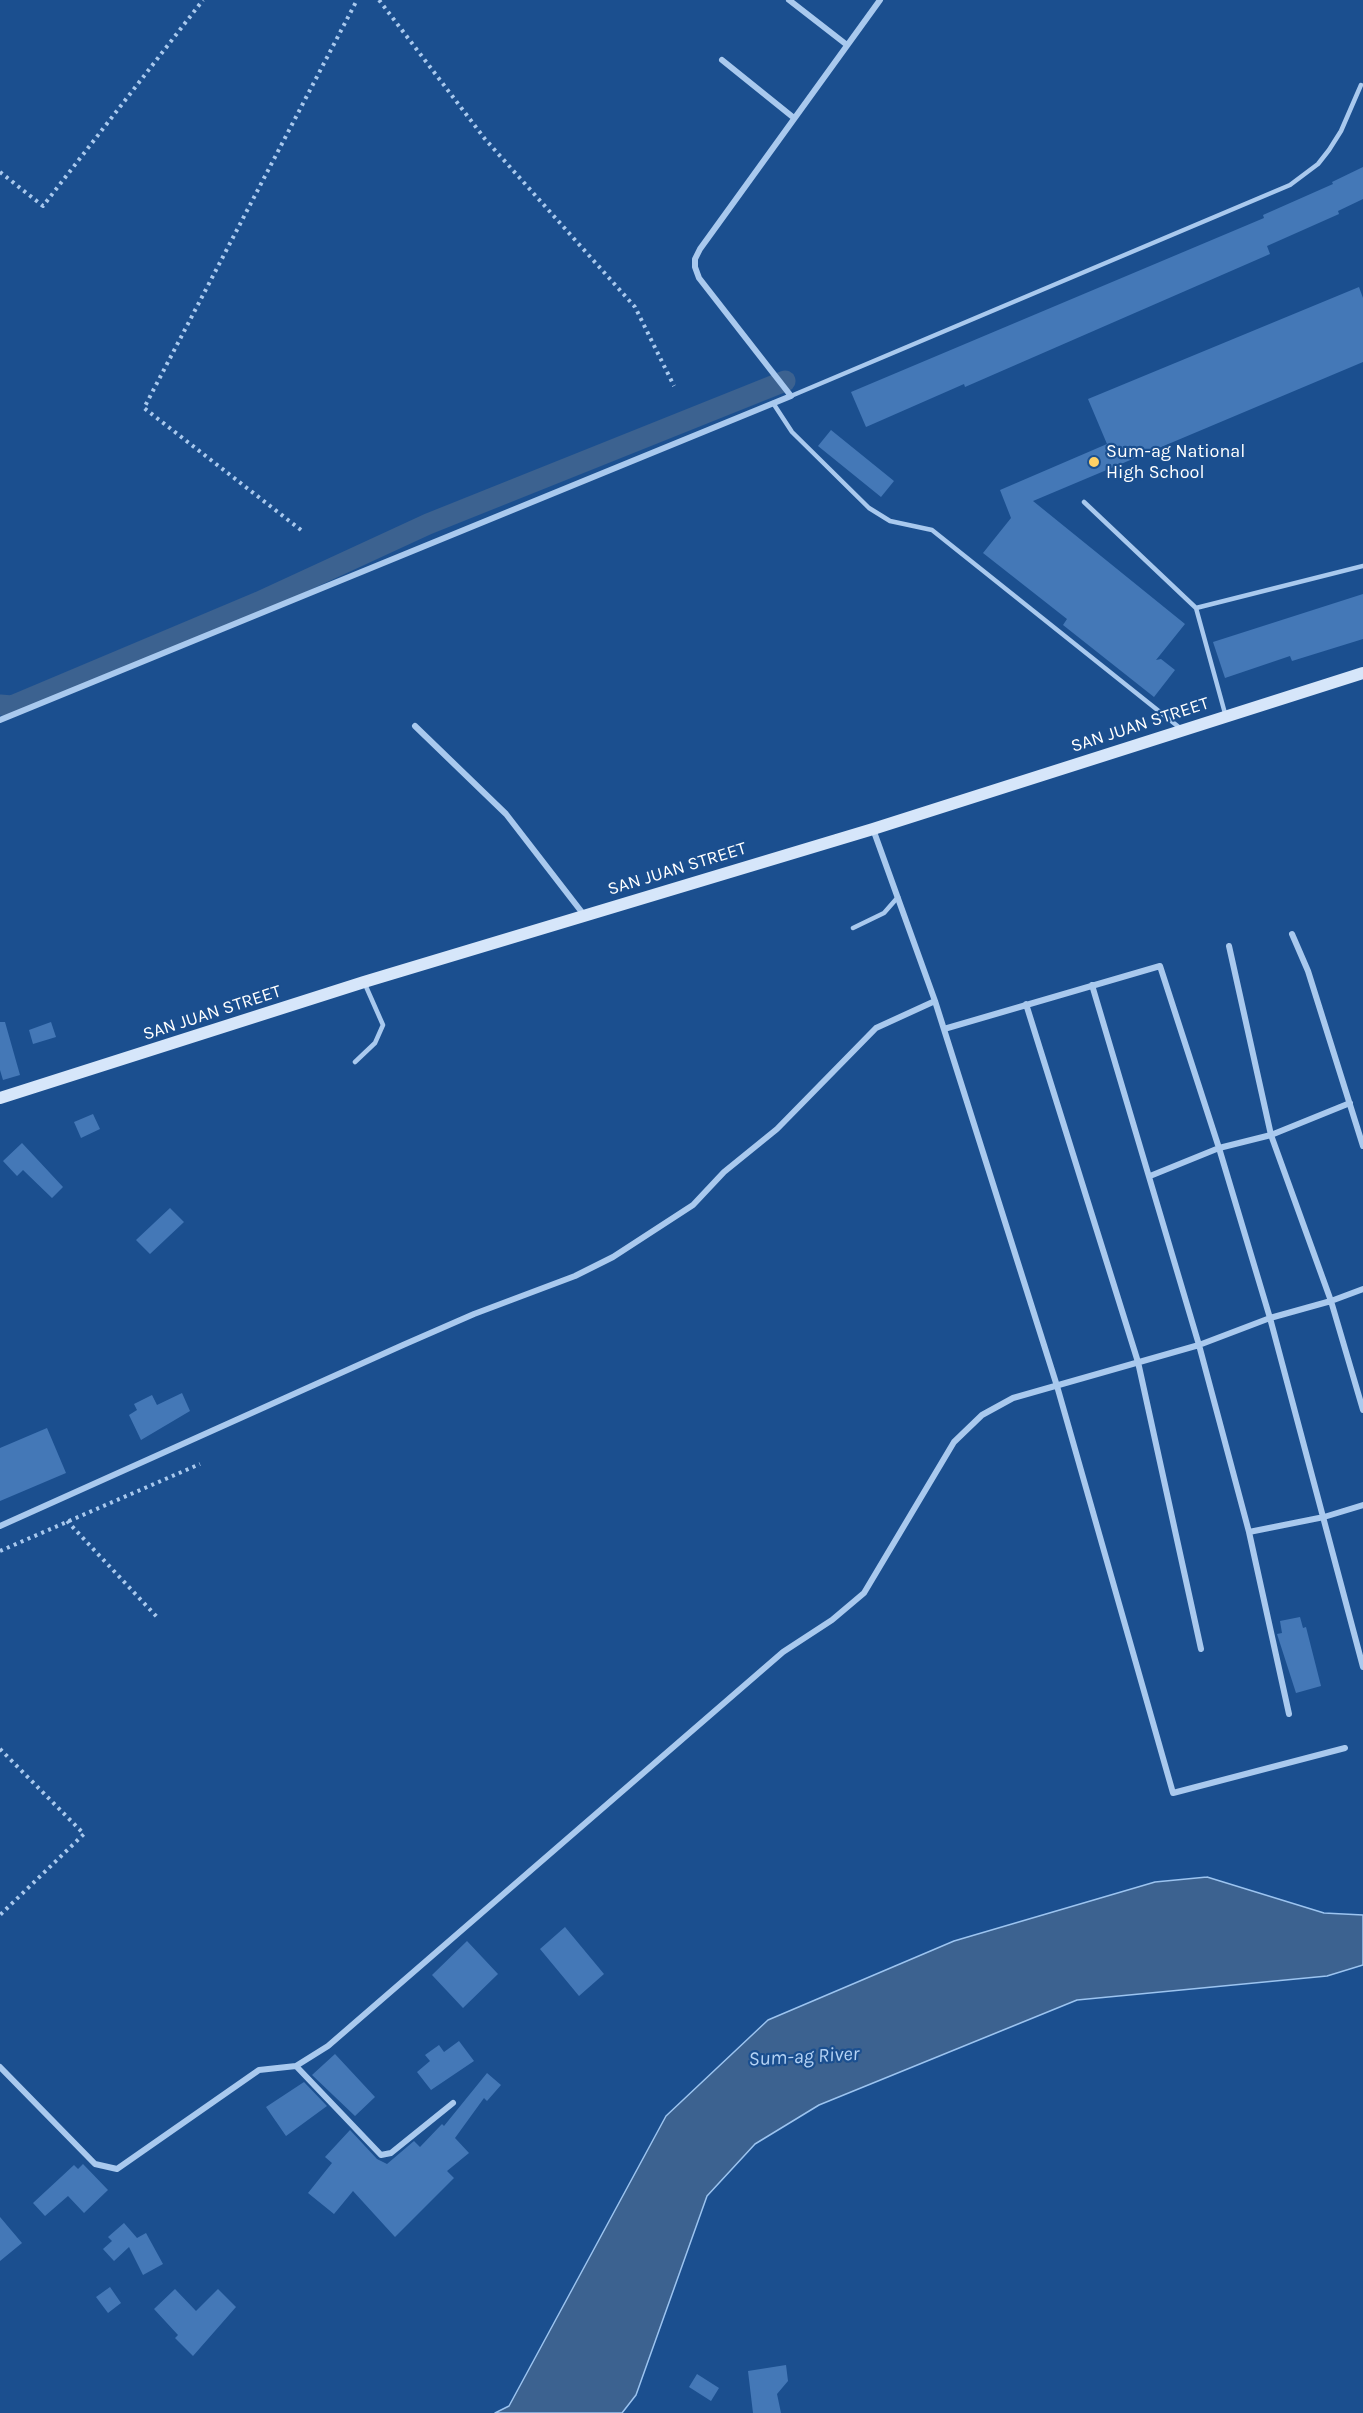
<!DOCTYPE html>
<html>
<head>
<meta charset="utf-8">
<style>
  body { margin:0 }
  canvas { display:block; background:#1b4f8f }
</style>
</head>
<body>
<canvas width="1363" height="2413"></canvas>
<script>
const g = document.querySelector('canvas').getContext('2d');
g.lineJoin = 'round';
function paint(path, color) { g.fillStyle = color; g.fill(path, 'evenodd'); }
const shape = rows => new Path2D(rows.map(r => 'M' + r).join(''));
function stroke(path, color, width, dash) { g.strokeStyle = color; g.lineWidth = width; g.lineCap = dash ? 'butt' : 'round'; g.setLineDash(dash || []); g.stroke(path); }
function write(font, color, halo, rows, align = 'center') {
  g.font = font + ' Karla,sans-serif'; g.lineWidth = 4.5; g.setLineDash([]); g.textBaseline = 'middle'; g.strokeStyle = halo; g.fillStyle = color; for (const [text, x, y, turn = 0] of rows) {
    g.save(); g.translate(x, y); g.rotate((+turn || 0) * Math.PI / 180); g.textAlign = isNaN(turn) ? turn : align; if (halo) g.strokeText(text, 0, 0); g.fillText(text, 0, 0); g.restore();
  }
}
const water = shape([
  [1207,1877,1324,1913,1363,1915,1363,1965,1327,1976,1077,2000,819,2105,755,2144,707,2196,636,2395,622,2413,495,2413,509,2406,666,2116,768,2020,954,1941,1155,1882,1207,1877]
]);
const canal = shape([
  [0,705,12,706,259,602,428,524,785,381]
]);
const building = shape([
  [1363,167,1363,199,1338,211,1339,214,1267,246,1270,254,965,387,964,384,866,427,851,392,1264,218,1263,215,1333,184,1332,182],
  [1359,287,1363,298,1363,362,1033,501,1185,624,1156,660,1161,659,1175,670,1154,697,1063,625,1067,619,983,553,1011,518,1000,490,1107,444,1088,399],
  [831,430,894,481,881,497,818,446],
  [1363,594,1363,639,1292,661,1290,656,1225,678,1213,642],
  [0,1022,5,1022,20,1075,3,1080,0,1070],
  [51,1022,56,1037,33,1044,29,1030],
  [93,1114,100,1129,81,1138,74,1122],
  [22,1143,63,1187,52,1198,23,1170,17,1176,3,1161],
  [170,1208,184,1222,150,1254,136,1240],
  [182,1393,190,1411,141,1440,129,1415,137,1410,134,1404,152,1395,157,1405],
  [47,1428,66,1473,0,1501,0,1448],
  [1300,1617,1303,1628,1306,1627,1321,1686,1296,1693,1277,1634,1282,1633,1280,1621],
  [565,1927,604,1974,579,1996,540,1949],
  [467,1941,498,1974,463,2008,432,1975],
  [459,2041,474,2061,431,2090,417,2072,430,2061,425,2055,439,2045,444,2052],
  [335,2054,375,2097,355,2116,312,2075],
  [487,2073,501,2085,487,2101,484,2098,455,2138,469,2153,447,2171,454,2178,395,2237,353,2191,334,2214,308,2193,332,2163,325,2157,350,2130,377,2159,387,2164,414,2141,420,2147,442,2124,444,2126],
  [304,2082,327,2106,286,2136,266,2107],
  [83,2164,108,2190,84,2213,68,2196,45,2216,33,2203,74,2165,78,2169],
  [0,2217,22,2243,0,2261],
  [124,2223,137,2238,146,2233,163,2264,143,2275,129,2247,114,2261,103,2249,112,2241,108,2237],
  [110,2287,121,2303,108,2313,96,2297],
  [175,2289,196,2311,218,2289,236,2307,193,2356,175,2338,178,2335,154,2309],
  [786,2365,788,2381,777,2394,781,2413,753,2413,748,2371],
  [697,2374,719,2388,711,2401,689,2387]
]);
const path = shape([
  [379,0,485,139,635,307,674,386],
  [0,172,43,206,203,0],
  [301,530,144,408,357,0],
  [67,1521,157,1617],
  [0,1551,200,1464],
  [0,1749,84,1834,0,1915]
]);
const lane = shape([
  [791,396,1290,185,1318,164,1329,150,1341,131,1361,85],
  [773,403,792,432,869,508,890,521,932,530,1180,728],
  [1084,502,1196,608,1226,717],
  [1196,608,1363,566],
  [853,928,884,913,898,897],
  [355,1062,375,1043,383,1025,364,982]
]);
const street = shape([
  [789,0,847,45],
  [722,60,794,118],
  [0,720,791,396,699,278,695,267,695,259,700,249,880,0],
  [415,726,506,814,584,915],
  [873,829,935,1001,1057,1386,1173,1793,1345,1748],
  [1292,934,1308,971,1363,1146],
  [1229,946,1271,1135,1331,1301,1363,1410],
  [1092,985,1199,1345,1249,1532,1289,1714],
  [1026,1004,1138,1362,1201,1649],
  [944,1029,1160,966,1219,1148,1270,1318,1363,1667],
  [1150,1176,1219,1148,1271,1135,1350,1103],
  [0,1526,403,1345,474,1314,575,1276,613,1257,693,1205,724,1172,777,1129,876,1028,935,1001],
  [1249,1532,1324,1517,1363,1505],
  [296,2066,381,2155,391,2153,453,2103],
  [0,2067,95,2164,117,2169,259,2070,296,2066,328,2046,783,1652,832,1620,864,1593,954,1442,982,1415,1013,1398,1199,1345,1270,1318,1331,1301,1363,1289]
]);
const secondary = shape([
  [0,1098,364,982,873,829,1363,673]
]);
const markers = [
  [1094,462,6,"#ffd166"]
];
const poiNames = [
  ["Sum-ag National",1106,452],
  ["High School",1106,473]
];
const streetNames = [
  ["SAN JUAN STREET",1140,725,-18],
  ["SAN JUAN STREET",677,869,-17],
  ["SAN JUAN STREET",212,1013,-18]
];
const waterNames = [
  ["Sum-ag River",804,2057,-3]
];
paint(water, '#3c6290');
stroke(water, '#9cc4f0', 1.5);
stroke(canal, '#3c6290', 21);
paint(building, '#4478b7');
stroke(path, '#a9c9ee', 4, [3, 4.5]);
stroke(lane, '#a9c9ee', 4.5);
stroke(street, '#a9c9ee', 6);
stroke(secondary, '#d6e6fa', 12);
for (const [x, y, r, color] of markers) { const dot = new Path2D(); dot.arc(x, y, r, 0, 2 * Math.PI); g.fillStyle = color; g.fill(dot); stroke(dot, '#1b4f8f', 2); }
write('18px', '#fff', '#1b4f8f', poiNames, 'left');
write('18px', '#fff', '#1b4f8f', streetNames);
write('italic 20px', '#b5d3f5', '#1b4f8f', waterNames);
</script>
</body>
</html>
